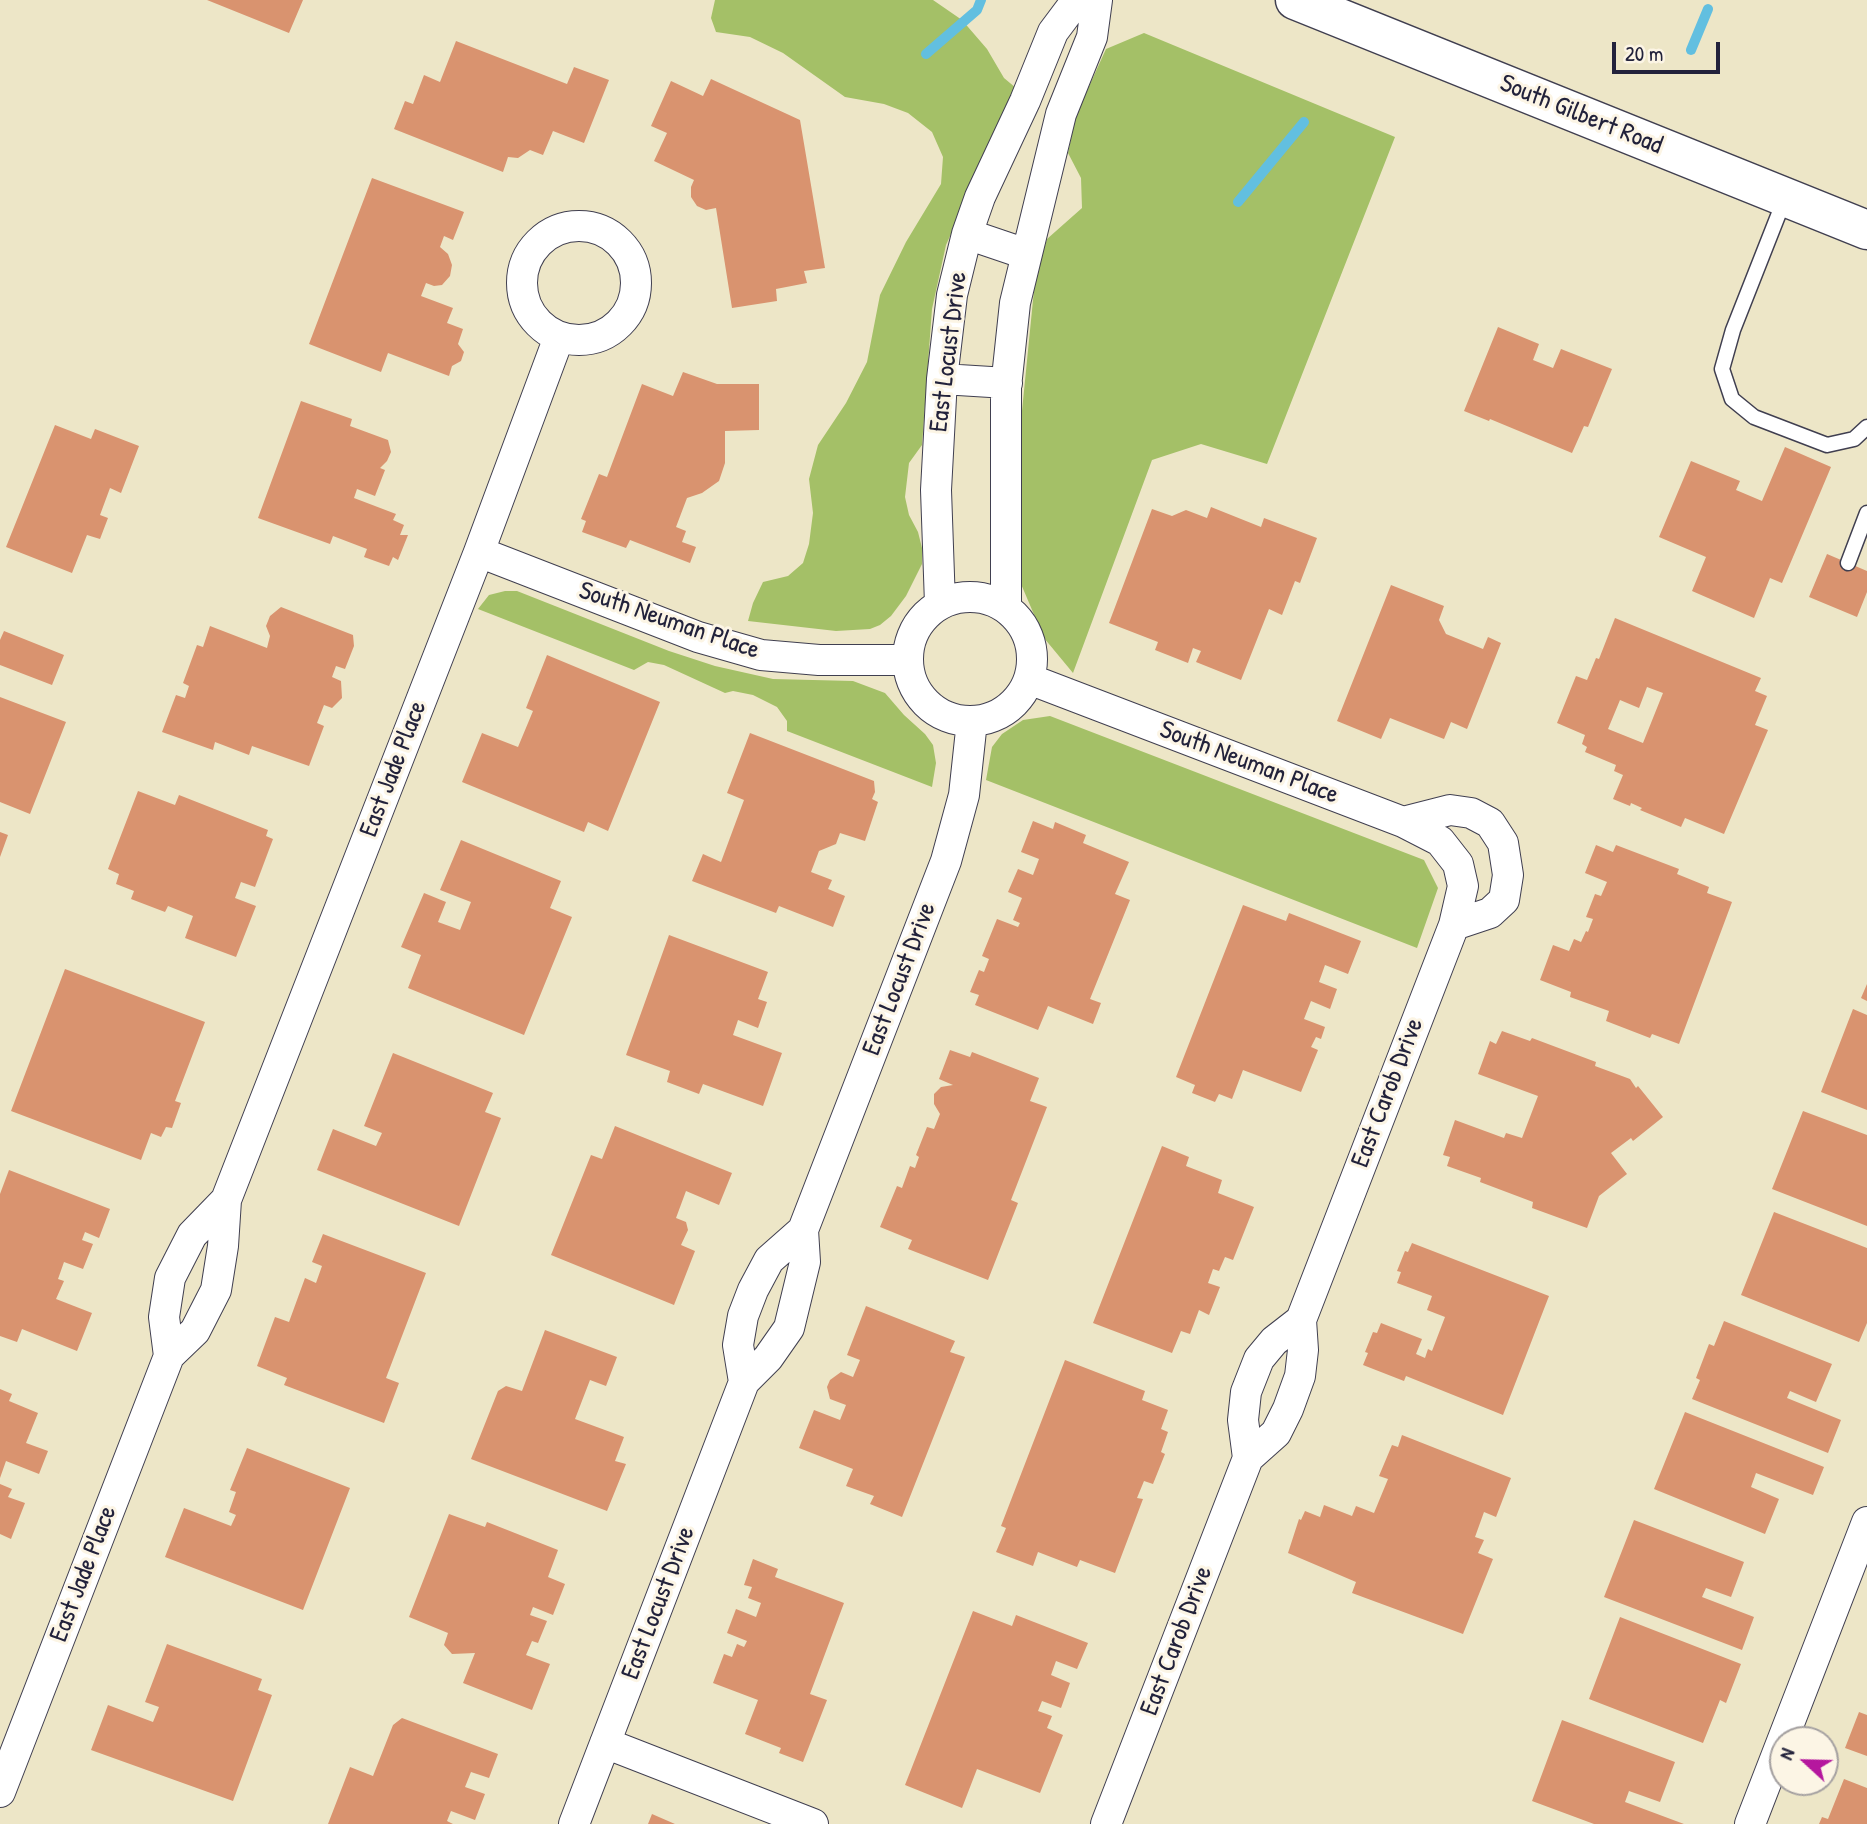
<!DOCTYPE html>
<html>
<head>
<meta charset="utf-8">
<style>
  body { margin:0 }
  #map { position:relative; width:1867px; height:1824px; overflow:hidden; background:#ede6c7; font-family:"Patrick Hand",sans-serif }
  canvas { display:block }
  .north { position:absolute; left:1769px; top:1726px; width:70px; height:70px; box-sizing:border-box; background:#fcf5e5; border:2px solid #a5a1a1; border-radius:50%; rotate:292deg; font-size:19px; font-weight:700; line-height:28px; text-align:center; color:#22223b }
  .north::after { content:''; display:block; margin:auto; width:24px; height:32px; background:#b5179e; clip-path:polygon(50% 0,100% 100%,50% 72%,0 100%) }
  .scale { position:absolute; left:1612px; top:42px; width:108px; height:32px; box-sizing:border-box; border:4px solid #22223b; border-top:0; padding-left:9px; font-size:21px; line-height:24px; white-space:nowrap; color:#22223b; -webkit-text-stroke:5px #fcf5e5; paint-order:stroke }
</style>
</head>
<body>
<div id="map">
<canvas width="1867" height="1824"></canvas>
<div class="north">N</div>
<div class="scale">20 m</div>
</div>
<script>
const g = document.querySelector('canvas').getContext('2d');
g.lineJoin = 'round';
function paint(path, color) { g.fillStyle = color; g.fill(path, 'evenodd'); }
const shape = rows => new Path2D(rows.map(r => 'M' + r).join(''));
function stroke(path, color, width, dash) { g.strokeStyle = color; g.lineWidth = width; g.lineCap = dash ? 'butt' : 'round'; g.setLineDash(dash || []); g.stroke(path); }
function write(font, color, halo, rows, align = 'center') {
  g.font = font + ' "Patrick Hand",sans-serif'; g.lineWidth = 6; g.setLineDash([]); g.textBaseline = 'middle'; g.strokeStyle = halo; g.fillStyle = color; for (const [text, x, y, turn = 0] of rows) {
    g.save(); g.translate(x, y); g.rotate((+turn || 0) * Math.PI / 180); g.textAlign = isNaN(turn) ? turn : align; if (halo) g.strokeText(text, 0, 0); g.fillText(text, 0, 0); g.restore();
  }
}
const green = shape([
  [715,0,933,0,962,20,987,49,1004,78,1016,88,946,245,932,309,922,445,909,463,905,497,909,515,918,532,922,548,922,564,906,596,891,616,880,625,870,629,836,631,748,621,753,603,763,582,788,576,803,563,809,544,813,513,809,479,818,445,846,403,867,362,880,295,906,242,941,184,943,157,932,132,908,113,884,104,845,97,783,53,750,37,716,32,711,18],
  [1144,33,1395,137,1267,464,1201,444,1152,460,1073,673,1044,638,1021,584,1020,431,1035,280,1047,239,1082,208,1081,178,1068,153,1076,115,1106,49],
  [505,591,517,591,669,651,715,666,773,679,853,681,885,693,904,715,925,734,933,745,936,763,932,787,787,731,787,721,777,707,753,695,733,691,725,693,664,665,648,662,634,670,478,609,489,595],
  [1050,716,1424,860,1438,888,1417,948,986,780,992,747,1002,734,1023,720]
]);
const stream = shape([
  [1691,50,1708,9],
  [926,54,977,10,981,0],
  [1238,202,1304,122]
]);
const building = shape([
  [207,0,303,0,289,33],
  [456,41,567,84,574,67,609,80,584,143,553,131,543,155,530,150,518,158,508,157,503,172,394,129,405,101,413,104,424,75,440,82],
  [711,79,800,120,825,268,804,271,807,283,776,289,777,301,732,308,716,208,706,210,697,206,691,197,691,187,694,180,654,161,667,133,651,126,671,81,703,96],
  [372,178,464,212,453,240,444,236,440,247,448,254,452,265,450,276,442,285,434,286,426,283,421,296,453,308,447,323,463,329,458,344,464,352,461,361,452,366,449,376,388,353,381,372,309,344],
  [1498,327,1539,344,1533,360,1553,368,1561,349,1612,369,1588,427,1584,426,1572,453,1490,419,1489,421,1464,411],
  [683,372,717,384,759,384,759,430,725,431,725,463,719,481,702,493,687,498,676,527,686,531,682,542,696,547,690,563,630,540,626,548,582,532,586,521,581,519,599,474,607,477,642,384,673,396],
  [301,401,352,419,350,426,388,440,391,452,387,461,380,468,385,470,375,496,357,489,354,498,396,514,393,520,404,525,400,535,408,535,398,560,393,557,389,566,364,557,367,549,333,536,330,544,258,518],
  [55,425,91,439,95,429,139,446,121,493,110,488,100,515,108,518,100,539,87,535,72,573,6,547],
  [1785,447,1831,467,1782,583,1770,578,1754,618,1692,591,1706,557,1659,537,1691,461,1740,481,1736,490,1762,501],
  [1211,507,1261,527,1264,518,1317,538,1300,583,1295,581,1282,615,1269,609,1241,680,1196,662,1201,651,1193,648,1188,663,1155,650,1158,642,1109,623,1152,509,1172,516,1186,510,1207,518],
  [1827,554,1867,571,1867,592,1857,617,1809,597],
  [1391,585,1444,606,1439,620,1446,634,1483,649,1488,637,1501,643,1467,729,1451,722,1444,739,1390,718,1381,739,1337,721],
  [281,607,353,635,354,646,345,669,336,666,332,677,341,681,342,698,332,708,324,705,317,723,324,726,309,766,252,746,249,755,215,742,213,750,162,732,176,695,185,698,189,686,183,683,197,645,203,647,210,626,267,648,270,636,266,626,270,616],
  [1615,618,1761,678,1755,691,1767,696,1755,725,1768,730,1724,834,1685,818,1681,827,1640,810,1642,808,1631,803,1630,806,1613,799,1623,775,1614,771,1616,765,1585,752,1587,747,1582,744,1585,735,1557,723,1576,676,1587,680,1596,658,1599,659],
  [1647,687,1663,693,1643,743,1608,729,1620,700,1639,708],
  [4,631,64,655,52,685,0,665,0,640],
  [547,655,660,702,608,831,588,822,584,832,462,782,482,733,518,747,533,711,526,708],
  [0,697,66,722,30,814,0,802],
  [750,733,874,781,875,792,872,799,878,802,865,841,840,833,836,844,819,851,811,872,832,880,828,889,845,896,833,927,779,906,776,913,692,881,703,854,721,862,744,800,727,793],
  [138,791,175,805,179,795,268,830,266,836,273,839,255,887,241,882,235,898,256,906,236,957,185,938,193,916,168,906,165,912,131,899,134,891,116,884,119,874,108,869],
  [1033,821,1053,829,1055,822,1086,835,1083,843,1129,862,1115,894,1130,900,1090,999,1101,1003,1093,1024,1048,1006,1038,1030,975,1005,979,995,970,992,979,970,984,972,989,959,982,956,997,919,1018,927,1020,923,1013,920,1022,898,1008,892,1018,869,1033,875,1039,859,1021,852],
  [0,832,8,835,0,857],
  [461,840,561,881,550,908,572,917,524,1035,408,988,421,955,401,947,424,893,446,902,438,922,460,930,471,902,440,890],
  [1596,845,1613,852,1616,845,1679,869,1677,874,1709,887,1707,893,1732,902,1679,1044,1652,1034,1650,1038,1606,1021,1609,1011,1570,997,1571,992,1540,980,1553,945,1569,951,1574,939,1581,942,1586,931,1588,932,1593,919,1586,917,1595,894,1601,896,1607,882,1585,873],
  [1243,905,1286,921,1289,913,1361,941,1348,974,1325,965,1319,982,1337,989,1330,1009,1311,1001,1304,1019,1325,1027,1321,1039,1316,1037,1311,1047,1318,1050,1301,1092,1243,1070,1232,1099,1219,1094,1215,1102,1192,1093,1195,1085,1176,1077],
  [669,935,768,972,758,999,767,1002,758,1028,738,1020,733,1035,782,1053,763,1106,703,1084,699,1094,667,1082,670,1071,626,1055],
  [65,969,205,1022,175,1101,181,1103,172,1128,166,1127,161,1137,151,1133,141,1160,11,1111],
  [1867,984,1867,1001,1861,998],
  [1853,1009,1867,1015,1867,1110,1821,1092],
  [1502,1031,1530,1041,1532,1038,1596,1062,1595,1066,1630,1079,1636,1088,1638,1086,1663,1117,1633,1141,1631,1138,1611,1153,1627,1174,1599,1196,1587,1228,1532,1208,1533,1202,1480,1182,1481,1178,1447,1166,1450,1157,1443,1155,1455,1120,1504,1138,1506,1133,1522,1138,1538,1096,1478,1074,1490,1041,1496,1044],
  [950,1050,970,1057,972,1052,1039,1078,1030,1101,1047,1107,1011,1200,1018,1203,988,1280,908,1249,912,1240,880,1227,897,1186,902,1188,910,1166,915,1168,919,1157,916,1155,927,1127,934,1129,940,1114,934,1104,934,1094,941,1087,953,1085,939,1079],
  [393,1053,493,1093,485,1112,501,1118,459,1226,317,1170,333,1129,376,1146,382,1133,364,1126],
  [1803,1111,1867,1135,1867,1226,1772,1189],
  [615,1126,732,1173,719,1205,686,1191,676,1218,686,1222,688,1230,681,1245,695,1251,674,1305,551,1255,591,1155,602,1159],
  [1162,1146,1189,1157,1186,1166,1222,1180,1218,1193,1254,1207,1233,1260,1225,1257,1219,1271,1213,1269,1208,1283,1220,1287,1209,1315,1199,1310,1190,1334,1181,1331,1172,1353,1093,1323],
  [9,1170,110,1209,99,1238,85,1232,82,1240,93,1244,83,1269,64,1262,58,1279,64,1281,56,1299,92,1313,77,1351,22,1329,17,1342,0,1336,0,1194],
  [1774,1212,1867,1248,1867,1323,1859,1342,1741,1295],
  [323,1234,426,1273,386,1378,399,1383,384,1423,284,1385,287,1378,257,1366,275,1317,289,1322,305,1278,316,1283,322,1266,312,1262],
  [1412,1243,1549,1296,1503,1415,1406,1376,1404,1381,1363,1365,1368,1353,1365,1352,1373,1332,1377,1333,1381,1323,1422,1339,1416,1354,1425,1358,1428,1349,1432,1351,1445,1317,1427,1310,1432,1296,1397,1283,1401,1272,1397,1271,1405,1251,1408,1252],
  [866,1306,955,1341,950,1352,965,1357,902,1517,870,1504,874,1496,846,1486,853,1469,799,1448,814,1410,840,1420,846,1405,830,1399,827,1387,830,1380,841,1372,853,1377,860,1360,847,1355],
  [1724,1321,1832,1364,1816,1402,1790,1391,1787,1398,1841,1420,1828,1453,1692,1399,1700,1380,1696,1378,1709,1344,1714,1346],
  [545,1330,617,1357,606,1386,590,1380,575,1419,624,1437,615,1461,626,1464,607,1511,471,1459,498,1391,506,1386,522,1391],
  [1065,1360,1145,1391,1142,1400,1168,1410,1161,1429,1168,1432,1161,1452,1165,1454,1153,1484,1144,1481,1137,1498,1143,1499,1115,1573,1080,1560,1077,1567,1038,1552,1033,1566,996,1552,1006,1528,1001,1526],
  [0,1389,12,1394,9,1401,38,1413,26,1443,48,1451,39,1474,6,1461,0,1478],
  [1685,1412,1824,1467,1813,1495,1756,1473,1751,1487,1779,1499,1765,1534,1654,1489],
  [1402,1435,1511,1478,1496,1517,1484,1512,1475,1537,1484,1540,1478,1553,1493,1559,1463,1634,1352,1593,1356,1582,1288,1553,1299,1519,1301,1520,1305,1511,1320,1517,1324,1505,1352,1516,1356,1506,1374,1513,1388,1479,1379,1476,1392,1445,1398,1447],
  [247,1448,350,1488,303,1610,165,1557,184,1508,231,1526,236,1515,229,1512,236,1492,230,1490],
  [0,1484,12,1489,8,1497,25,1503,11,1539,0,1534],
  [449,1514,485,1527,487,1522,558,1550,548,1577,565,1584,553,1615,533,1607,530,1615,547,1621,538,1643,532,1641,526,1655,550,1664,532,1710,463,1683,475,1653,452,1654,444,1645,448,1633,409,1617],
  [1634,1520,1744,1562,1731,1597,1706,1588,1702,1597,1754,1617,1742,1650,1604,1597],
  [753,1559,778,1569,775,1577,844,1603,810,1694,827,1700,803,1762,779,1753,781,1748,745,1734,758,1700,713,1683,724,1654,732,1657,737,1644,744,1647,747,1641,727,1633,736,1609,756,1617,761,1603,748,1598,752,1587,744,1585],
  [973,1611,1012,1626,1016,1615,1088,1643,1077,1669,1056,1661,1051,1675,1070,1683,1061,1708,1042,1701,1038,1711,1052,1716,1047,1728,1063,1735,1040,1793,977,1769,962,1808,905,1785],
  [1620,1617,1741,1664,1726,1703,1720,1700,1703,1743,1589,1699],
  [167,1644,262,1679,258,1690,272,1695,233,1801,91,1750,108,1705,153,1722,159,1707,145,1702],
  [1859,1712,1867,1715,1867,1756,1845,1748],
  [402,1718,498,1754,489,1778,471,1772,465,1787,485,1794,475,1820,451,1811,447,1821,453,1824,328,1824,350,1767,373,1776,393,1725],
  [1562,1720,1675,1762,1660,1802,1629,1791,1625,1802,1684,1824,1594,1824,1532,1801],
  [1844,1779,1867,1788,1867,1824,1819,1824,1822,1817,1828,1819],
  [652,1814,675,1824,648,1824]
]);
const lane = shape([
  [1785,198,1733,330,1722,369,1732,399,1754,417,1827,445,1854,439,1867,427],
  [1848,563,1867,513]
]);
const street = shape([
  '522 283a57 57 0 1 1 114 0a57 57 0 1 1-114 0Z',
  [967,234,1026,254],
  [942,379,1007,383],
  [479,552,698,637,761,655,819,660,908,660],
  '908 659a62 62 0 1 1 124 0a62 62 0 1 1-124 0Z',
  [940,604,936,490,942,379,952,295,967,234,980,197,1025,101,1053,32,1077,0],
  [1006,607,1006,387,1015,303,1061,114,1092,37,1097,0],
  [1029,679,1403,822,1440,841,1458,864,1463,886,1454,925,1301,1320,1303,1350,1300,1376,1288,1409,1276,1433,1248,1458],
  [1403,822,1450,810,1471,813,1490,823,1503,843,1508,875,1504,900,1490,913,1454,925],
  [169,1356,164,1317,170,1278,192,1235,226,1200],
  [744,1382,738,1345,743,1316,753,1290,769,1260,803,1230],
  [605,1743,813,1824],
  [0,1792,169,1356,195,1331,216,1290,223,1246,226,1200,479,552,559,337],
  [574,1824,744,1382,768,1358,789,1328,805,1262,803,1230,946,861,964,795,972,721],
  [1106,1824,1248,1458,1243,1420,1246,1392,1259,1359,1274,1341,1301,1320],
  [1750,1824,1867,1522]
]);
const primary = shape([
  [1295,0,1867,230]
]);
const streetNames = [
  ["South Gilbert Road",1581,115,22],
  ["East Locust Drive",949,352,-83],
  ["South Neuman Place",669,621,19],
  ["South Neuman Place",1249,763,21],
  ["East Jade Place",394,769,-69],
  ["East Locust Drive",900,979,-69],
  ["East Carob Drive",1388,1093,-69],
  ["East Jade Place",84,1574,-69],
  ["East Locust Drive",659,1603,-69],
  ["East Carob Drive",1177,1641,-69]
];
paint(green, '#a4c067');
stroke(stream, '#62bfe0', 10);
paint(building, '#d9936f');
stroke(lane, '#403f50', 17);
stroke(street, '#403f50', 32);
stroke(primary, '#403f50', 41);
stroke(lane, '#fff', 14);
stroke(street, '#fff', 30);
stroke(primary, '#fff', 38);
write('26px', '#22223b', '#fcf5e5', streetNames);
</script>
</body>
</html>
